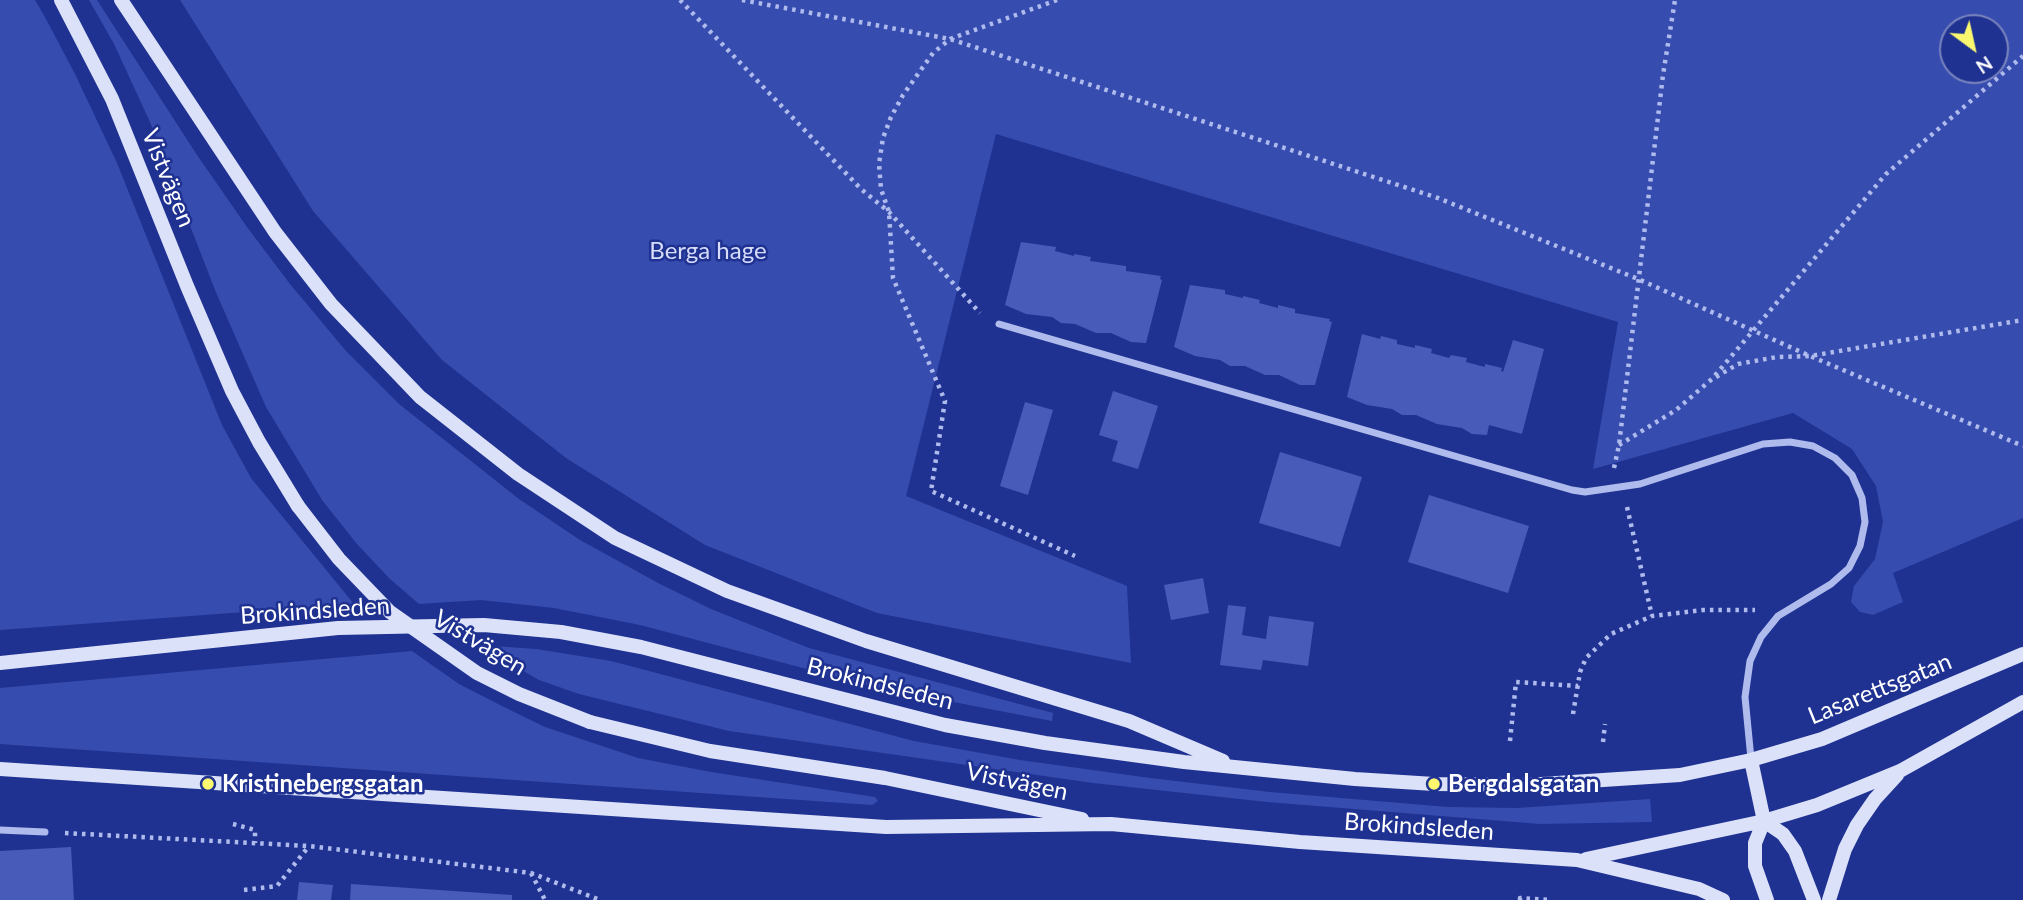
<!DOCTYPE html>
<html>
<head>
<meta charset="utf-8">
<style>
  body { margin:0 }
  #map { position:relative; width:2023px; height:900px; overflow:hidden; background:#1f3291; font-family:Lato,sans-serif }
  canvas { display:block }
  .north { position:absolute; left:1939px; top:14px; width:70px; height:70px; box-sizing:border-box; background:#1f3291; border:2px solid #7984bd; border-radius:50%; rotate:147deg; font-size:19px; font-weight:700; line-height:28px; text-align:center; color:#fff }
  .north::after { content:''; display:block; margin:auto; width:24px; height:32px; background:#fbf870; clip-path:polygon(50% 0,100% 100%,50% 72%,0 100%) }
</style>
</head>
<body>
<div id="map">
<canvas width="2023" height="900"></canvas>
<div class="north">N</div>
</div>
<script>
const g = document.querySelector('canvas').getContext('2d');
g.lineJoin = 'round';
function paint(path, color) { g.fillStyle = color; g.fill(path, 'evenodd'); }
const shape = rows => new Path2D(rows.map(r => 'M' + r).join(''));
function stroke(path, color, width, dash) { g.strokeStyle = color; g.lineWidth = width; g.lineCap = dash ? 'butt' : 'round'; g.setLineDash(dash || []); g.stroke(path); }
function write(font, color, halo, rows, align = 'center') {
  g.font = font + ' Lato,sans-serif'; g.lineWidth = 5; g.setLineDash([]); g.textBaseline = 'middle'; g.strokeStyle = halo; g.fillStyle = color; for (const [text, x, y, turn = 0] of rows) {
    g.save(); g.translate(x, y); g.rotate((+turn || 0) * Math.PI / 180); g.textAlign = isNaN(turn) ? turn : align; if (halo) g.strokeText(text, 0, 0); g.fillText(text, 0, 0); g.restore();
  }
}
const green = shape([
  [0,0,35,0,46,19,75,74,117,163,222,425,251,478,354,604,0,630],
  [89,0,97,0,197,155,247,227,290,284,346,351,399,404,519,499,580,540,660,584,711,609,809,648,1053,713,1052,721,875,687,640,625,554,608,481,600,419,604,389,578,357,544,322,500,266,407,215,290,150,122,114,44],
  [180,0,2023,0,2023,518,1893,573,1903,602,1873,615,1860,612,1851,602,1854,586,1875,559,1883,522,1876,486,1852,449,1793,413,1593,469,1618,322,996,134,906,496,1127,586,1131,663,877,613,705,545,566,458,442,360,313,211],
  [1953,28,1995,28,1995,70,1953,70],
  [479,645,536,649,611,661,914,741,1020,760,1150,778,1270,792,1448,807,1517,808,1650,799,1652,822,1540,824,1267,802,1093,783,729,731,579,694,539,680],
  [412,651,459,684,504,707,545,727,638,758,711,772,875,797,878,801,872,805,0,744,0,688]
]);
const building = shape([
  [1021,242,1056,247,1055,251,1074,256,1074,254,1091,257,1090,261,1126,266,1126,271,1161,276,1160,279,1162,280,1146,343,1131,342,1111,333,1096,333,1075,324,1061,323,1052,317,1026,314,1005,305],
  [1190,285,1225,290,1225,294,1243,298,1243,296,1260,300,1259,303,1278,308,1278,305,1295,309,1295,313,1330,319,1329,321,1332,322,1315,385,1300,385,1279,375,1265,375,1245,366,1230,366,1220,360,1195,356,1174,347],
  [1362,334,1380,339,1381,336,1397,340,1397,344,1415,348,1415,345,1432,349,1431,353,1449,358,1451,355,1467,358,1466,362,1485,367,1485,364,1502,368,1501,371,1503,372,1513,340,1544,349,1522,434,1489,425,1487,435,1472,434,1462,428,1437,424,1416,415,1402,415,1392,409,1367,405,1347,397],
  [1113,391,1158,406,1138,469,1112,461,1118,441,1099,435],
  [1025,402,1053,410,1028,495,1000,486],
  [1280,452,1362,477,1340,547,1259,523],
  [1429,495,1529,526,1508,593,1408,562],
  [1203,578,1209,613,1171,620,1164,585],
  [1228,605,1246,607,1242,635,1266,639,1269,616,1314,622,1308,666,1263,660,1261,670,1220,665],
  [71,847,74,900,0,900,0,851],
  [299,882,333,885,331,900,297,900],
  [351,884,512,895,512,900,350,900]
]);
const path = shape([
  [680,0,861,189,889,212,980,313],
  [742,0,950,39,1438,198,1638,279,1810,356,2023,446],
  [1057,0,950,39,933,53,903,95,891,117,883,138,879,164,881,189,889,212,893,278,945,401,931,491,1075,556],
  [1716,377,1738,364,1777,357,1810,356,2023,320],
  [1619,445,1676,410,1712,379,1886,174,2023,56],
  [1614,468,1619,445,1663,75,1675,0],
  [1627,507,1652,616],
  [1573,714,1580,672,1586,658,1611,634,1652,616,1703,610,1755,610],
  [1510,741,1516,682,1578,686],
  [1603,742,1605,724],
  [233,824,255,830,255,843],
  [65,833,309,846,531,873,600,900],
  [531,873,545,900],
  [244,890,277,886,309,846],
  [1520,900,1520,898,1552,900]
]);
const street = shape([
  [999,324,1572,490,1585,492,1640,484,1763,444,1790,442,1813,446,1835,458,1852,475,1862,498,1865,522,1860,546,1849,568,1831,584,1778,616,1761,637,1750,661,1745,697,1751,759],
  [0,830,45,832]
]);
const secondary = shape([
  [61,0,112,99,187,286,232,391,259,442,298,506],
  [121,0,275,232,331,304,420,397,518,474,615,538,727,591,866,641,1129,721,1223,761],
  [0,663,338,628,484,625,561,632,641,647,945,725,1045,743,1184,762,1355,779,1434,784,1526,785,1680,775,1751,760,1822,739,2023,654],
  [590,722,710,751,885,778,1082,819],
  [1751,760,1764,821,1755,843,1755,866,1767,900],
  [0,769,886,827,1111,824,1300,842,1577,860,1699,889,1723,900],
  [1764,821,1783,834,1795,851,1814,900],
  [1586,859,1764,821,1817,805,1900,771,2023,702],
  [1829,900,1845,849,1857,825,1875,799,1897,775]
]);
const secondaryBridge = shape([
  [298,506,339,559,390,612,477,673,519,694,590,722]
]);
const markers = [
  [208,784,7,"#fbf870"],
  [1434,784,7,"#fbf870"]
];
const streetNames = [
  ["Vistvägen",168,178,68],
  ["Brokindsleden",315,611,-4],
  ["Vistvägen",480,643,31],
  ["Brokindsleden",880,684,14],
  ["Lasarettsgatan",1880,689,-22],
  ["Vistvägen",1017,782,12],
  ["Brokindsleden",1419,827,4]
];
const parkNames = [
  ["Berga hage",708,251]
];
const poiNames = [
  ["Kristinebergsgatan",222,784],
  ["Bergdalsgatan",1448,784]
];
paint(green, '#374caf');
paint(building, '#485bb8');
stroke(path, '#b0bbed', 4.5, [3.5, 5]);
stroke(street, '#b0bbed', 7);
stroke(secondary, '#dce1fa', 14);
stroke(secondaryBridge, '#dce1fa', 14);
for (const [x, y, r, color] of markers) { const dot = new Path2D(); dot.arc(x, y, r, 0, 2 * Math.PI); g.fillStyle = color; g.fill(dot); stroke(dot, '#1f3291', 2.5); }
write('24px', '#fff', '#1f3291', streetNames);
write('24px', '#d6dcf9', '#1f3291', parkNames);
write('bold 24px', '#fff', '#1f3291', poiNames, 'left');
</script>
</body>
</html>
